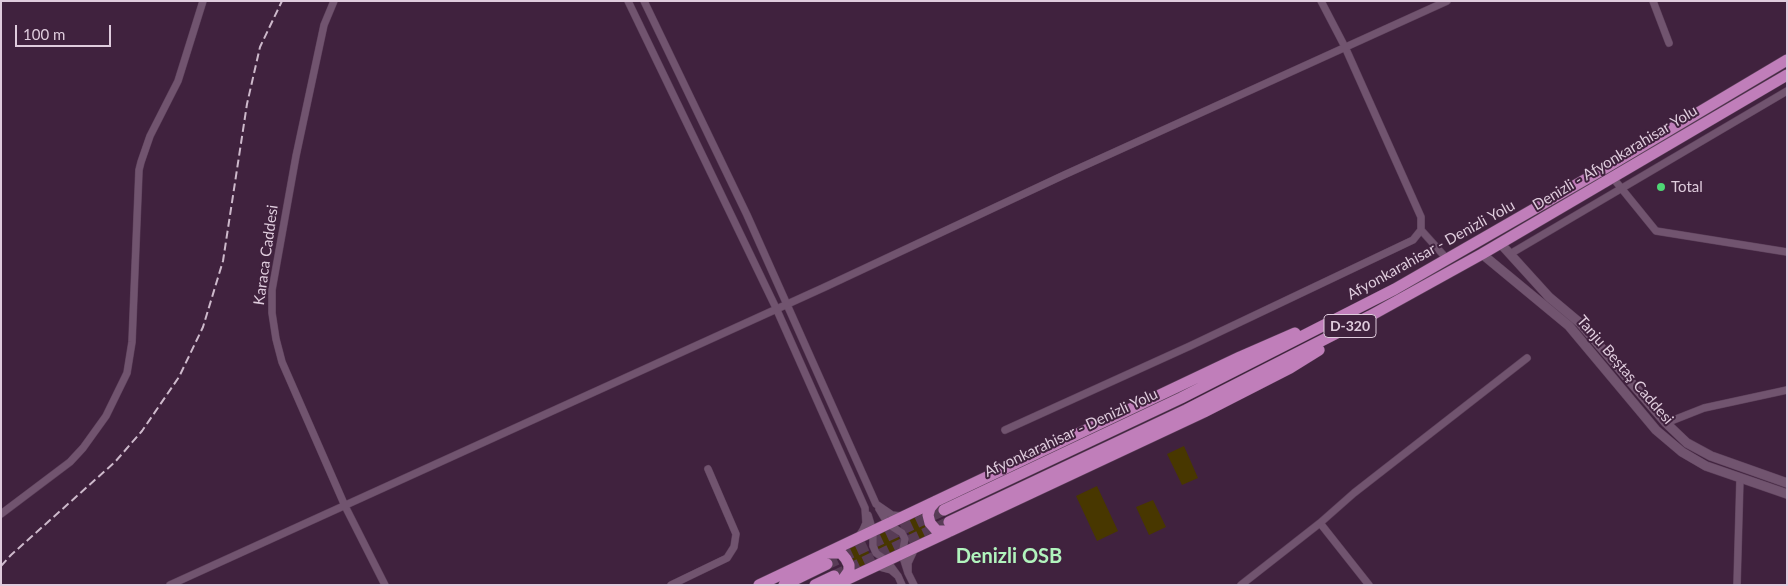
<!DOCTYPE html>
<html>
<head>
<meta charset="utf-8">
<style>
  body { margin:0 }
  #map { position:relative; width:1788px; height:586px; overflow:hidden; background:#40223e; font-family:Lato,sans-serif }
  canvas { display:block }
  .frame { position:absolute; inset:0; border:2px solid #dfccdd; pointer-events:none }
  .scale { position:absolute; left:15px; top:25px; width:96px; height:22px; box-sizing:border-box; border:2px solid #dfccdd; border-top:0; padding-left:6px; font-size:15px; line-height:18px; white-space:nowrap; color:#dfccdd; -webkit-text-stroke:4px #40223e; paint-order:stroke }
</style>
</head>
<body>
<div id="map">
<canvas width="1788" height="586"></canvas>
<div class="frame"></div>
<div class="scale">100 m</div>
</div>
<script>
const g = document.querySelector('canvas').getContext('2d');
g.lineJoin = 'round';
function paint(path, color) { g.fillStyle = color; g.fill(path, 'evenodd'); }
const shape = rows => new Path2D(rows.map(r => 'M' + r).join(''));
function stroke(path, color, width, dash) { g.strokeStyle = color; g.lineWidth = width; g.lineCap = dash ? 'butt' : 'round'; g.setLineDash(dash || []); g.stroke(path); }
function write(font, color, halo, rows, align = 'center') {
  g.font = font + ' Lato,sans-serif'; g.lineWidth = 4; g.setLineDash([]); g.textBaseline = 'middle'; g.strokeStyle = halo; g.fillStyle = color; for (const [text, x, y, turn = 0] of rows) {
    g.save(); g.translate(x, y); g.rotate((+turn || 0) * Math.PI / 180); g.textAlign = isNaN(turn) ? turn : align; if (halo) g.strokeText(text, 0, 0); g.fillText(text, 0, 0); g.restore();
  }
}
const green = shape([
  [1184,446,1198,478,1182,485,1167,454],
  [1097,486,1118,531,1097,541,1076,496],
  [1153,500,1166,527,1149,535,1136,507],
  [925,510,936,534,914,544,903,521],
  '876 542a12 12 0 1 1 24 0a12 12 0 1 1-24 0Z',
  [862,540,874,562,854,572,842,550]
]);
const trunkTunnel = shape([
  [827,564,944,510],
  [834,576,949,522]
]);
const minor = shape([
  [334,1,324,25,296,156,272,290,272,313,276,339,282,362,345,506,385,585],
  [628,1,776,308,865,508,866,523,863,530,859,536],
  [644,1,747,215,876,504,892,515,901,516],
  [1653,1,1669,43],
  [1613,178,1656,231,1787,252],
  [1421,230,1447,259],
  [1510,254,1787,91],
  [1666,423,1704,408,1787,390],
  [1005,430,1190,346,1413,240,1421,230,1421,217,1345,47,1321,1],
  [879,509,888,524,902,533,905,539,902,554,908,573],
  [1,514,70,462,83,448,106,416,127,373,132,342,139,170,141,162,150,136,178,81,203,1],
  [868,515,873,531,873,546,876,553,887,561,898,576],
  [1320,523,1369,585],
  [876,566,891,570,898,576,902,585],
  [170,585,825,287,1064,175,1447,1],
  [671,585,727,558,734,547,736,534,708,469],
  [914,585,908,573,908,563,915,548],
  [1241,585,1320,523,1354,493,1527,358],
  [1737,585,1740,478]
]);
const tertiary = shape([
  [1500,243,1549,297,1580,323,1666,423,1687,443,1711,456,1787,483],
  [1482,254,1569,326,1656,430,1682,452,1706,466,1787,494]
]);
const trunk = shape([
  [936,501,930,508,928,515,930,523,937,531,950,531],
  [944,510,1181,398,1395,289,1607,167,1787,60],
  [949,522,1186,410,1370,316,1482,254,1787,75],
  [829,553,841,553,846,559,849,565,849,571,842,581],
  [759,585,1240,357,1295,333],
  [784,585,827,564],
  [815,585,834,576],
  [835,585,1204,412,1290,368,1319,350]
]);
const rail = shape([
  [1,566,11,555,115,462,142,431,179,377,203,327,223,261,247,104,260,47,282,1]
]);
const markers = [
  [1661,187,5,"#4ed675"]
];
const shields = [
  [1350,326,52]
];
const shieldNames = [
  ["D-320",1350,326]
];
const streetNames = [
  ["Denizli - Afyonkarahisar Yolu",1615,158,-31],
  ["Afyonkarahisar - Denizli Yolu",1431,250,-29],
  ["Karaca Caddesi",266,255,-82],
  ["Tanju Beştaş Caddesi",1625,370,49],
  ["Afyonkarahisar - Denizli Yolu",1071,433,-25]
];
const poiNames = [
  ["Total",1671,187]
];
const districtNames = [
  ["Denizli OSB",1009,557]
];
paint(green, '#483700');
stroke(trunkTunnel, '#583c56', 11, [11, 5.5]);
stroke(minor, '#5d415b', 8);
stroke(tertiary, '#5d415b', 10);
stroke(trunk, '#5d415b', 12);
stroke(minor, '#71546f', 7);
stroke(tertiary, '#71546f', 9);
stroke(trunk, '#c07eba', 11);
stroke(rail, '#cdb9cb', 2, [8, 4]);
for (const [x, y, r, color] of markers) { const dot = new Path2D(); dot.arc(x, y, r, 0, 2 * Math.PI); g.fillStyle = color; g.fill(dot); stroke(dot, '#40223e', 2); }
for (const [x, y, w] of shields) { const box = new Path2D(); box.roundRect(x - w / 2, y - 11.5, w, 23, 4); g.fillStyle = '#40223e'; g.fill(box); stroke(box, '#dfccdd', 1); }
write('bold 14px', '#dfccdd', null, shieldNames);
write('15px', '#dfccdd', '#40223e', streetNames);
write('15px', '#dfccdd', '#40223e', poiNames, 'left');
write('bold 20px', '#b1f4bd', '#40223e', districtNames);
</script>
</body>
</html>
